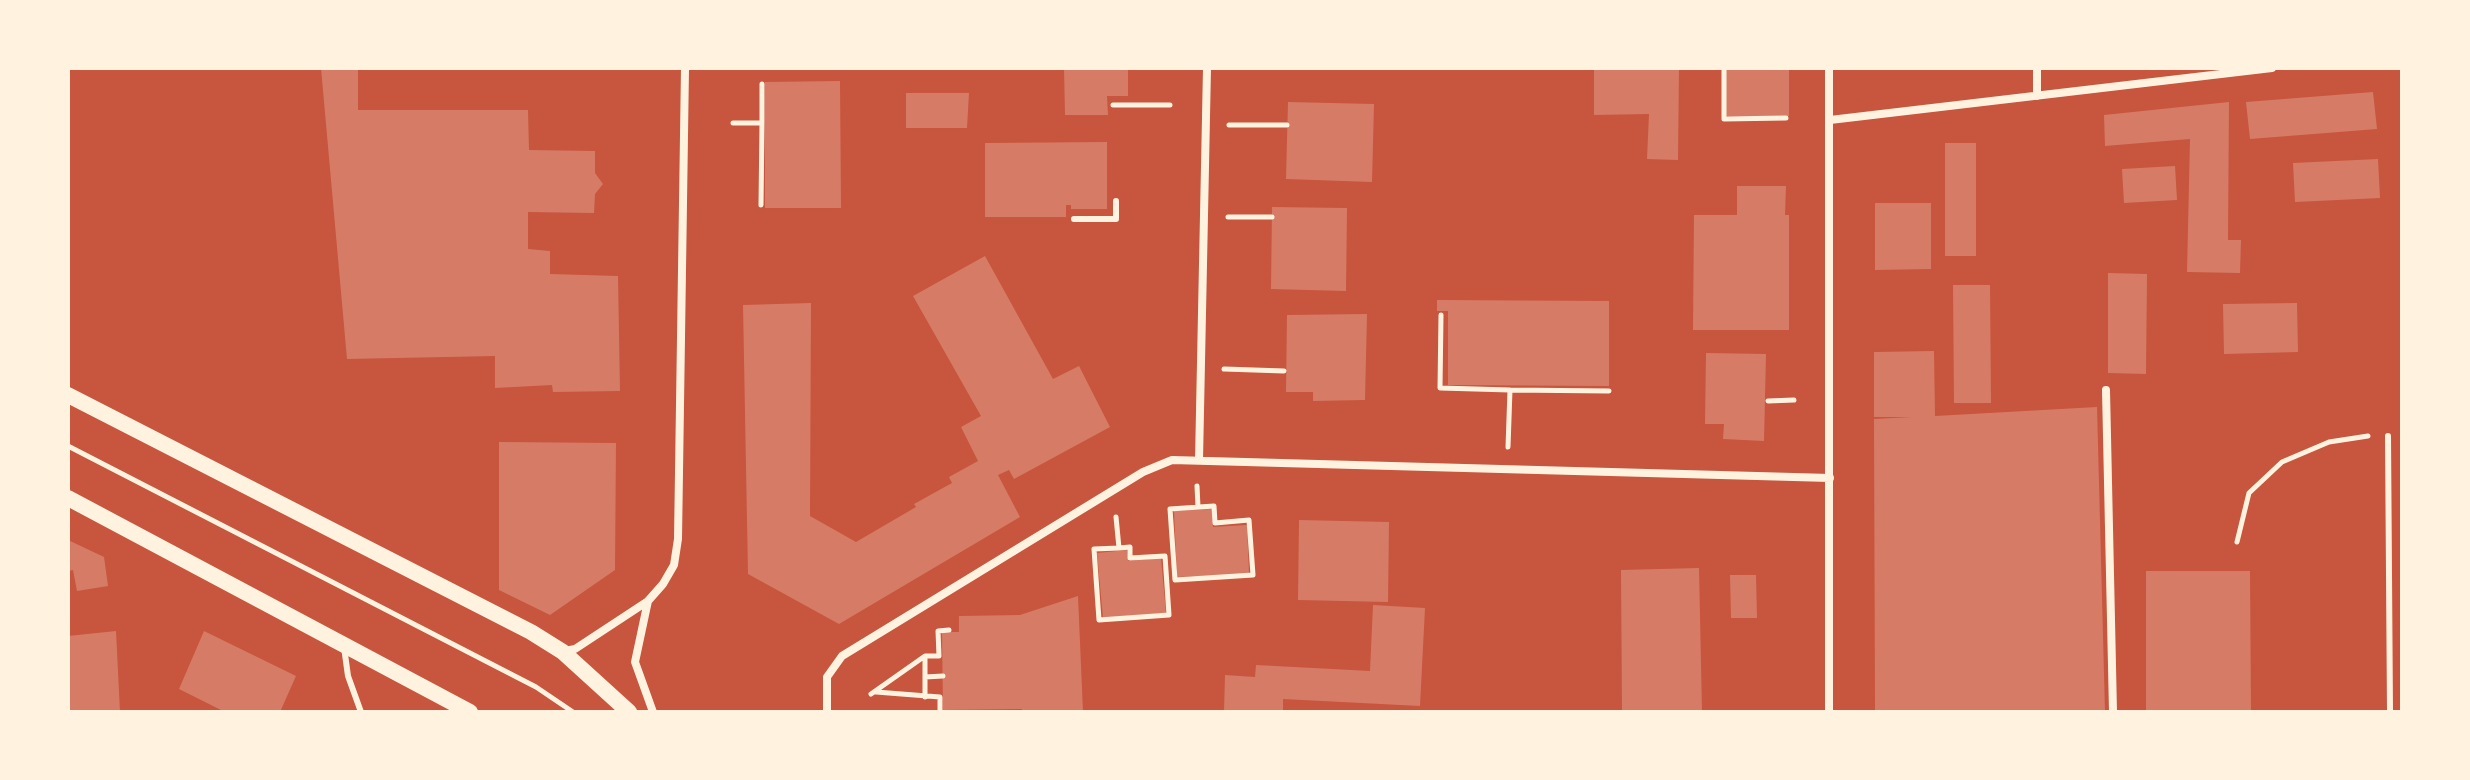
<!DOCTYPE html>
<html>
<head>
<meta charset="utf-8">
<style>
  body { margin:0 }
  #map { position:relative; width:2470px; height:780px; overflow:hidden; background:#c8553d; font-family:Rubik,sans-serif }
  canvas { display:block }
  .frame { position:absolute; inset:0; border:70px solid #fff3e0; pointer-events:none }
</style>
</head>
<body>
<div id="map">
<canvas width="2470" height="780"></canvas>
<div class="frame"></div>
</div>
<script>
const g = document.querySelector('canvas').getContext('2d');
g.lineJoin = 'round';
function paint(path, color) { g.fillStyle = color; g.fill(path, 'evenodd'); }
const shape = rows => new Path2D(rows.map(r => 'M' + r).join(''));
function stroke(path, color, width, dash) { g.strokeStyle = color; g.lineWidth = width; g.lineCap = dash ? 'butt' : 'round'; g.setLineDash(dash || []); g.stroke(path); }
const building = shape([
  [321,68,358,68,358,110,528,110,529,150,595,151,595,173,603,184,595,194,594,213,528,212,528,249,550,251,550,274,618,276,620,391,553,392,552,385,495,388,495,356,347,359],
  [1064,68,1128,68,1128,96,1107,96,1108,115,1065,115],
  [1594,68,1679,68,1678,160,1647,159,1649,114,1594,115],
  [1726,68,1789,68,1789,116,1726,116],
  [840,81,841,208,765,208,765,82],
  [2373,92,2377,129,2250,139,2246,102],
  [906,93,969,93,967,128,906,128],
  [1288,102,1374,104,1372,182,1286,179],
  [2229,102,2228,240,2241,240,2240,273,2187,272,2190,139,2105,146,2104,115],
  [1107,142,1107,209,1071,209,1071,205,1066,205,1066,217,985,217,985,143],
  [1945,143,1976,143,1976,256,1945,256],
  [2378,159,2380,198,2295,202,2293,163],
  [2175,166,2177,200,2124,203,2122,169],
  [1737,186,1786,186,1785,215,1789,215,1789,330,1693,330,1694,215,1737,215],
  [1875,203,1931,203,1931,269,1875,270],
  [1272,207,1347,208,1346,291,1271,289],
  [985,256,1053,379,1079,366,1110,427,1014,479,1009,470,998,475,1020,517,839,624,748,574,743,305,811,303,810,516,856,542,916,507,914,504,952,483,949,477,978,461,961,427,981,416,913,296],
  [2108,273,2147,274,2146,374,2108,373],
  [1953,285,1990,285,1991,403,1954,403],
  [1437,300,1609,301,1609,386,1448,385,1448,311,1437,311],
  [2297,303,2298,352,2224,354,2223,304],
  [1367,314,1365,400,1313,401,1313,392,1286,392,1287,315],
  [1934,351,1935,416,2097,407,2105,712,1875,712,1874,419,1912,417,1874,417,1874,352],
  [1706,353,1766,354,1764,441,1723,439,1724,424,1705,424],
  [499,442,616,443,615,570,550,615,499,590],
  [1212,509,1213,527,1247,525,1249,574,1177,577,1174,511],
  [1299,520,1389,522,1388,602,1298,600],
  [68,540,104,557,108,586,77,591,73,570,68,571],
  [1127,550,1128,561,1161,558,1166,613,1103,618,1097,553],
  [1699,568,1702,712,1622,712,1621,570],
  [2146,571,2250,571,2251,712,2146,712],
  [1730,575,1756,575,1757,618,1731,618],
  [1078,596,1083,712,1022,712,1022,709,943,710,942,632,959,632,959,616,1020,615],
  [1373,605,1425,608,1420,706,1283,699,1283,712,1224,712,1225,675,1255,677,1256,665,1370,671],
  [116,631,120,712,68,712,68,636],
  [204,631,296,676,280,712,225,712,179,689]
]);
const path = shape([
  [1724,68,1724,119,1786,118],
  [1113,105,1170,105],
  [733,123,762,123,761,205],
  [762,123,762,84],
  [1229,125,1287,125],
  [1228,217,1272,217],
  [1441,315,1440,388,1510,390],
  [1224,369,1284,371],
  [1768,401,1794,400],
  [68,446,536,687,573,712],
  [1508,447,1510,390,1609,391],
  [1197,486,1198,507],
  [1214,506,1215,523,1249,520,1253,575,1175,580,1170,509,1214,506],
  [1116,517,1119,548,1130,547,1130,558,1165,556,1169,615,1099,620,1094,549,1119,548],
  [2237,542,2249,493,2282,462,2329,442,2368,436],
  [925,677,925,657],
  [876,692,940,697,940,712],
  [871,694,925,656,939,656,938,631,949,630],
  [925,697,925,677,943,676]
]);
const service = shape([
  [1074,219,1116,219,1116,201],
  [2388,436,2390,712],
  [344,647,348,676,361,712]
]);
const minor = shape([
  [2037,96,2037,68],
  [1830,120,2272,68],
  [2106,390,2113,712],
  [1199,460,1207,68],
  [648,601,635,662,653,712],
  [565,651,575,649,648,601,663,584,674,565,678,539,685,68],
  [827,712,827,677,842,656,1143,472,1172,460,1830,478],
  [1829,712,1829,68]
]);
const secondary = shape([
  [68,395,531,632,563,652,629,712],
  [68,498,470,712]
]);
paint(building, '#d67c66');
stroke(path, '#fff3e0', 5);
stroke(service, '#fff3e0', 6);
stroke(minor, '#fff3e0', 8);
stroke(secondary, '#fff3e0', 16);
</script>
</body>
</html>
